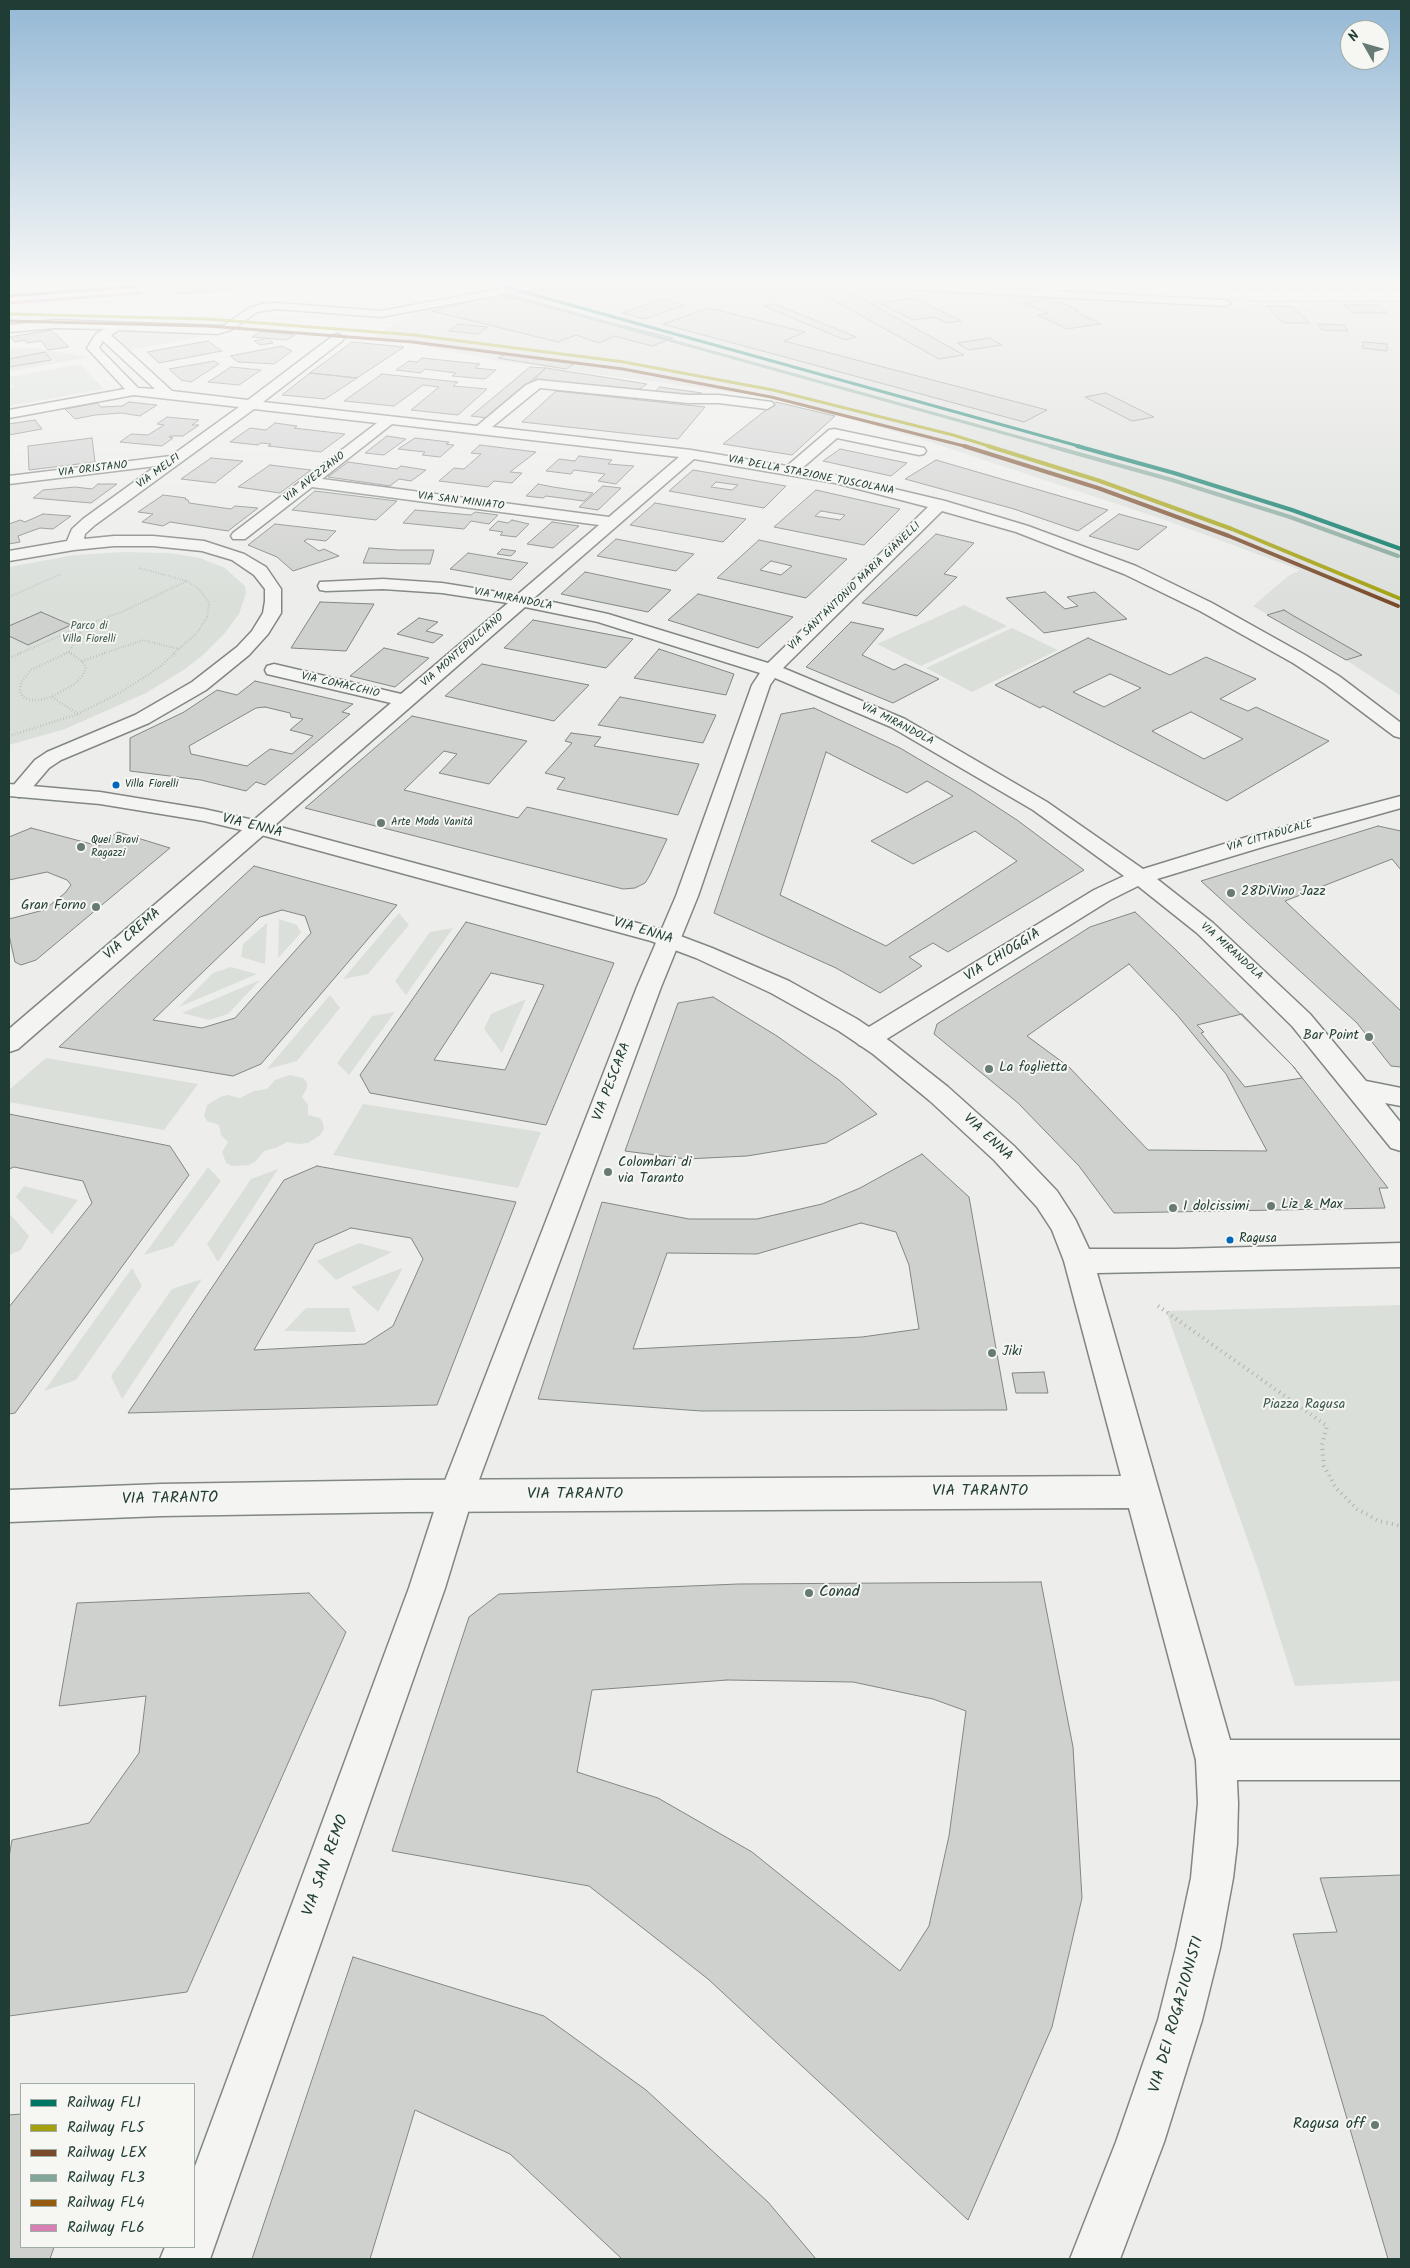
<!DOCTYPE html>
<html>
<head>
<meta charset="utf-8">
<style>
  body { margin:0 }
  #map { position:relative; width:1410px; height:2268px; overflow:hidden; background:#edeeeb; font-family:Kalam,sans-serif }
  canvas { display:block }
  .frame { position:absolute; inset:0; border:10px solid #1f3d34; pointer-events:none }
  .legend { position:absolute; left:20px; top:2083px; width:175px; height:165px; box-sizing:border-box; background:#f6f6f2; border:1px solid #a0aca6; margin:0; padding:6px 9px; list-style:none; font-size:15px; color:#1f3d34 }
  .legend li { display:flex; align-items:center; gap:10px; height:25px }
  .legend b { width:25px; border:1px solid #a0aca6 }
  .north { position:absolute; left:1340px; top:20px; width:50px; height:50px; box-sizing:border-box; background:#f6f6f2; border:1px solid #a0aca6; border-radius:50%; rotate:308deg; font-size:14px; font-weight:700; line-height:20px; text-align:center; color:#1f3d34 }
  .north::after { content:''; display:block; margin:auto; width:18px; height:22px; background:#677b74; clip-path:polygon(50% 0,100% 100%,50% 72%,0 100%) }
</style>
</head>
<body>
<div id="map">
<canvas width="1410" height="2268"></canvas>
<div class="frame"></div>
<ul class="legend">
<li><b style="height:6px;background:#007663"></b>Railway FL1</li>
<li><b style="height:6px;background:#a3a110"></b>Railway FL5</li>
<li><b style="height:6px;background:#7a4b2a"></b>Railway LEX</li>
<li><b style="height:6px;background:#83a69b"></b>Railway FL3</li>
<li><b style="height:6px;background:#965b0e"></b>Railway FL4</li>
<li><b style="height:6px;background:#d880b4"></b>Railway FL6</li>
</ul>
<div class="north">N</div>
</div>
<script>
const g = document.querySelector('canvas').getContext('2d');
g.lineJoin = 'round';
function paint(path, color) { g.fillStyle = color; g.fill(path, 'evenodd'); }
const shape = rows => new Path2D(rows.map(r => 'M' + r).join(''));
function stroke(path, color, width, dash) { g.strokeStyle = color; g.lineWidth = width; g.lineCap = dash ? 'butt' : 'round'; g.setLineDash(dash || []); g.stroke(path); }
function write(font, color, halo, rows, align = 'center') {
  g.font = font + ' Kalam,sans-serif'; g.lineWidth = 4; g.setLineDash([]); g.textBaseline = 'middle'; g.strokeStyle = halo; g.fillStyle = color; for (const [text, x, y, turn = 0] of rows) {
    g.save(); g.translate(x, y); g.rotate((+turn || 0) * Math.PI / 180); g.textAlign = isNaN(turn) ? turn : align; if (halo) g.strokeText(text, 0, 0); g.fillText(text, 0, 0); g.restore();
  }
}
const built = shape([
  [544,286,851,286,1234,305,1401,304,1401,696,1346,660,1253,606,1288,576,1300,570,1165,520,927,441,781,399,494,360,408,343,370,339,420,308]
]);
const green = shape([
  [128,330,166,332,204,336,129,350,115,335],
  [35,348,89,357,9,372,9,349],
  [80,364,104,389,9,406,9,389,15,387,9,383,9,377],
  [125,552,169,553,200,558,225,568,245,586,246,593,239,614,225,633,203,655,185,669,146,693,65,729,9,745,9,567,74,555],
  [964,605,1007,626,921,666,877,644],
  [1012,628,1058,650,972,692,926,668],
  [399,913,409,925,368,974,343,979],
  [279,919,297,925,301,933,278,958],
  [267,923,265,964,241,957,243,944],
  [453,928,406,995,395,981,430,932],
  [231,967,257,974,179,1007,213,973],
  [260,980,228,1014,209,1020,182,1013],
  [330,995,340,1008,297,1061,267,1069],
  [526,999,502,1053,484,1029,491,1014],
  [395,1012,349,1075,337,1063,372,1016],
  [46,1058,198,1084,164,1130,9,1102,9,1090],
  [290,1075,303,1078,307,1082,307,1088,302,1097,308,1105,308,1115,320,1118,323,1123,324,1129,320,1135,308,1143,299,1144,287,1142,276,1148,264,1151,256,1161,249,1165,232,1166,226,1163,222,1152,228,1142,221,1135,219,1125,207,1121,204,1116,207,1105,220,1097,228,1095,240,1098,254,1091,267,1089,275,1080],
  [363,1104,541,1132,518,1188,333,1155],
  [208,1167,221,1181,173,1246,144,1255],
  [278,1169,218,1262,207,1244,251,1179],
  [24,1186,78,1200,52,1234,16,1197],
  [9,1213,29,1236,21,1250,9,1255],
  [359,1243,392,1252,336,1280,317,1261],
  [132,1268,142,1286,76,1380,44,1391],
  [403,1268,378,1312,351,1287],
  [202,1279,122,1399,111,1376,172,1289],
  [1401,1305,1401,1681,1295,1686,1259,1572,1166,1311],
  [306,1308,349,1308,356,1332,284,1331]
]);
const building = shape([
  [200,286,227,286,228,290,178,294,177,288,200,286],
  [548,286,562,286,569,288,553,292,539,288,548,286],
  [718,286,798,286,796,290,718,286],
  [842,288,964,355,939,359,819,292,842,288],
  [498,295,673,338,652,346,614,336,599,343,576,335,558,342,432,311,498,295],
  [914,298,961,321,947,323,935,317,913,320,879,303,914,298],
  [1052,298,1079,311,1075,311,1101,324,1067,329,1038,315,1048,313,1025,303,1052,298],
  [662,299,684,305,645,319,622,313,662,299],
  [775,304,856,337,845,340,764,306,775,304],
  [1344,305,1378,305,1387,313,1353,313,1344,305],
  [1267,306,1292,306,1309,323,1283,323,1267,306],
  [709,308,805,332,784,341,1047,410,1024,422,663,324,709,308],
  [458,324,488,327,478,334,449,331,458,324],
  [1318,324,1344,325,1348,331,1322,330,1318,324],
  [51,330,69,347,48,350,41,341,27,343,25,340,15,342,10,337,51,330],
  [261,331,295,335,287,340,252,337,261,331],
  [267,338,273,343,260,345,254,341,267,338],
  [990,338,1002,345,969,350,957,343,990,338],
  [208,341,222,351,159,363,147,352,208,341],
  [352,342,404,347,357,378,310,373,352,342],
  [1363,342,1387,344,1387,351,1363,348,1363,342],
  [282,346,292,351,274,364,238,362,230,356,282,346],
  [45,352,51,360,9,367,9,359,45,352],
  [506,354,575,363,566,369,498,358,506,354],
  [422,358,480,364,475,368,496,370,485,379,452,376,456,373,425,369,421,373,396,370,409,361,417,362,422,358],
  [214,361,219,364,191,382,181,380,169,369,214,361],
  [231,367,261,370,239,385,208,382,231,367],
  [530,367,546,368,488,418,471,416,530,367],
  [546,368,647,384,638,390,534,379,546,368],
  [310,373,357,378,325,399,282,395,310,373],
  [382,374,458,382,453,386,487,389,458,415,411,410,439,387,423,385,394,406,344,401,382,374],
  [660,387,702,393,697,397,654,392,660,387],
  [556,391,705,407,678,439,522,422,556,391],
  [1106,393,1154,417,1132,421,1085,397,1106,393],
  [129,402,157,405,140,416,121,413,95,415,75,419,65,409,97,403,101,407,122,406,129,402],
  [776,402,835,416,792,455,723,444,776,402],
  [167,417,199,420,192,425,199,425,183,436,171,436,169,437,173,438,162,446,120,442,131,434,148,435,164,425,157,424,167,417],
  [35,420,42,429,9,435,9,424,35,420],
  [275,423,297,426,294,428,345,434,321,452,268,446,271,444,261,443,258,445,230,442,250,428,266,430,275,423],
  [387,436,406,439,384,455,365,453,387,436],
  [92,438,95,462,29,470,28,446,92,438],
  [415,438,449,442,446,444,454,445,440,457,422,455,425,452,398,449,415,438],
  [480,445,536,452,510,472,522,473,512,483,494,481,488,487,439,481,454,468,464,469,481,454,471,453,480,445],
  [840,449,907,463,891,476,823,461,840,449],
  [579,456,612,460,608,464,634,466,616,484,598,481,605,474,574,470,571,474,546,471,559,459,575,461,579,456],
  [211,458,243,461,215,483,181,479,211,458],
  [936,460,1108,510,1078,531,1014,509,905,479,936,460],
  [348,462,397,469,401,466,426,470,411,481,399,479,390,486,328,477,348,462],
  [270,465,311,470,280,493,238,487,270,465],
  [693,470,786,486,764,508,669,491,693,470],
  [716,482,738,485,732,490,711,487,716,482],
  [98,484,117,484,91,503,33,498,43,490,75,487,92,489,98,484],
  [538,484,553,487,593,493,584,501,546,496,543,498,526,496,538,484],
  [603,486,621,488,598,510,579,507,603,486],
  [816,490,900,509,864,545,774,527,816,490],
  [821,511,845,515,840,520,815,516,821,511],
  [315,491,397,501,376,520,292,510,315,491],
  [163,495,186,498,185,499,188,500,189,503,231,509,235,506,258,508,228,531,170,522,163,526,142,522,153,514,138,512,163,495],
  [655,503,746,519,723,542,630,525,655,503],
  [415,510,471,515,475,512,498,515,489,524,471,521,464,529,403,523,415,510],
  [43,514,71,516,53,529,40,528,18,536,20,542,9,544,9,524,20,520,25,522,43,514],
  [1119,514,1167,527,1138,550,1089,536,1119,514],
  [512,520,529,524,516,537,500,535,503,532,489,530,498,521,508,523,512,520],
  [552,522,579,526,553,548,527,544,552,522],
  [275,524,336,531,326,541,308,539,304,541,319,551,324,549,339,556,293,571,277,557,248,545,275,524],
  [936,534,974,543,944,574,957,577,917,616,862,603,936,534],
  [616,539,694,554,676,571,597,556,616,539],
  [759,540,847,559,806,598,717,578,759,540],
  [771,561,792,566,781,575,760,570,771,561],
  [369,548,398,550,434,550,430,564,363,563,369,548],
  [502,549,516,551,511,556,497,554,502,549],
  [468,553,528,563,511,580,450,569,468,553],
  [585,572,671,590,648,612,561,594,585,572],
  [1045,592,1065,609,1078,606,1067,597,1095,592,1127,619,1044,633,1006,598,1045,592],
  [698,594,793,617,758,648,668,620,698,594],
  [320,602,374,604,346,651,291,648,320,602],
  [1284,610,1292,615,1362,655,1346,660,1267,615,1284,610],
  [41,612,71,625,28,645,9,636,9,626,41,612],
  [419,618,438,622,426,631,443,635,433,643,397,634,419,618],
  [533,620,633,639,606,668,504,648,533,620],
  [851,622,884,629,862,655,894,670,905,664,939,679,893,703,806,667,851,622],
  [1088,638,1170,675,1206,657,1256,679,1220,699,1248,711,1256,707,1329,741,1227,801,1043,706,1040,708,995,685,1088,638],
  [1110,674,1141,688,1104,707,1073,692,1110,674],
  [1191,712,1243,739,1204,759,1152,731,1191,712],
  [384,648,429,658,395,687,350,676,384,648],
  [659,649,734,674,726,695,634,678,659,649],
  [482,664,589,685,554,721,445,696,482,664],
  [255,681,353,704,342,712,350,714,265,785,256,782,246,791,201,780,130,771,130,738,184,712,217,690,237,695,255,681],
  [265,707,290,713,291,717,303,719,290,730,313,736,292,754,270,749,247,766,191,754,189,746,256,708,265,707],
  [620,697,716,715,703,743,598,725,620,697],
  [814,708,900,748,971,790,1017,820,1084,870,948,952,933,943,909,957,922,966,880,993,836,968,714,913,781,714,814,708],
  [826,752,907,793,927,781,953,796,871,841,913,864,975,831,1017,861,886,946,780,895,826,752],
  [412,716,527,741,489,784,439,773,457,754,444,751,404,790,518,818,527,807,667,839,650,875,645,883,635,888,623,889,305,808,412,716],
  [571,733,601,737,594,746,699,764,678,815,557,789,565,778,545,773,572,743,565,741,571,733],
  [1378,826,1401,831,1401,870,1392,859,1285,901,1401,1011,1401,1067,1391,1066,1357,1023,1201,881,1378,826],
  [31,828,99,846,118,832,170,848,36,960,21,965,15,962,9,935,9,919,44,910,65,893,71,885,67,880,47,872,9,880,9,837,31,828],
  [254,866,397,905,261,1064,233,1076,59,1047,254,866],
  [282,910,305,916,311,933,235,1018,202,1028,153,1020,260,917,282,910],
  [1135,912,1175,949,1293,1066,1388,1188,1379,1188,1385,1208,1114,1213,1079,1166,1018,1103,934,1034,937,1024,1090,927,1135,912],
  [1129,964,1177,1015,1226,1074,1267,1151,1148,1150,1069,1067,1027,1036,1129,964],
  [466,922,614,963,546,1125,370,1093,360,1075,466,922],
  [491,973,544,985,505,1070,434,1060,491,973],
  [713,997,777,1036,839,1080,877,1114,826,1143,747,1156,686,1159,625,1151,678,1003,713,997],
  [1242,1014,1293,1066,1302,1078,1245,1087,1201,1033,1204,1032,1197,1025,1242,1014],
  [9,1114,170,1146,189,1175,15,1413,9,1414,9,1307,92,1203,83,1181,14,1167,9,1169,9,1114],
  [922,1154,969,1197,1007,1410,701,1411,538,1399,602,1202,689,1219,757,1219,822,1204,860,1188,922,1154],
  [861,1223,896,1232,909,1265,919,1329,862,1337,633,1349,667,1253,757,1254,861,1223],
  [317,1166,516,1202,437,1405,128,1413,284,1180,317,1166],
  [351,1228,411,1238,423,1259,393,1326,365,1344,254,1350,315,1244,351,1228],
  [1044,1372,1048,1393,1016,1393,1012,1373,1044,1372],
  [1041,1582,1073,1747,1082,1898,1052,2027,968,2220,708,1979,589,1886,392,1851,469,1617,499,1594,738,1584,1041,1582],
  [727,1680,853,1682,933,1699,966,1711,949,1836,929,1926,900,1971,752,1852,658,1798,577,1772,592,1690,727,1680],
  [309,1593,346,1632,187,1992,9,2016,9,1857,12,1840,89,1823,139,1753,146,1696,59,1706,77,1603,309,1593],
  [1401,1875,1401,2259,1388,2259,1293,1934,1337,1932,1320,1878,1401,1875],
  [353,1957,544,2016,646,2090,768,2202,816,2259,622,2259,510,2154,415,2110,370,2259,252,2259,353,1957],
  [21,2114,21,2247,54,2247,50,2259,9,2259,9,2115,21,2114]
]);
const pathFar2 = shape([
  [139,568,187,581,200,590,209,603,207,617,197,633,173,654],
  [9,597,61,574],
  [69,652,84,626],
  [18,654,85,625,124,611,187,581],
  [64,654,69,652,72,654],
  [102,654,143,640,179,649]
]);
const pathFar1 = shape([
  [67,653,31,670,21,682,20,691,23,697,29,700,40,700,51,697,75,684,83,675,86,667,82,661,70,653],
  [9,658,21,653],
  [82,661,105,653],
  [52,697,78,714],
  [9,736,78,714,121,692,157,669,175,653]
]);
const path = shape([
  [1158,1306,1327,1426,1322,1445,1324,1466,1336,1488,1357,1509,1379,1521,1401,1526]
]);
const minor = shape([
  [515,286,537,286,532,289,381,317,277,309,257,312,233,329,218,334,119,330,111,335,172,391,248,400,334,335,338,334,344,338,342,341,263,402,477,426,526,385,538,380,688,395,719,395,772,402,774,405,767,409,719,403,688,403,540,388,492,427,691,450,787,466,829,430,834,429,924,448,926,451,924,454,919,455,837,438,801,469,835,475,945,501,1028,526,1136,566,1212,603,1305,655,1339,676,1401,723,1401,738,1394,736,1325,684,1293,663,1200,611,1124,574,1016,532,942,511,783,668,905,719,1047,802,1143,869,1250,836,1401,796,1401,808,1266,846,1157,879,1213,923,1310,1014,1366,1081,1401,1088,1401,1106,1385,1103,1401,1123,1401,1151,1391,1148,1292,1026,1197,933,1138,886,1110,900,877,1045,868,1048,859,1045,855,1039,859,1033,1094,890,1124,876,1033,810,891,727,775,678,770,685,698,896,661,987,473,1496,445,1588,210,2259,160,2259,165,2247,194,2247,194,2169,409,1588,439,1496,637,987,676,896,752,685,760,673,598,622,525,607,18,1049,9,1052,9,1029,391,703,267,674,265,670,267,666,274,664,401,694,508,603,442,593,383,589,326,591,320,590,318,586,320,582,383,579,442,583,517,595,599,525,312,487,245,539,233,539,231,536,233,533,377,423,254,409,95,525,85,534,84,539,114,536,153,536,204,541,244,554,266,567,281,589,281,613,268,634,249,655,206,690,149,723,61,760,49,768,26,795,19,797,12,795,9,791,12,787,35,760,47,752,135,715,192,682,237,647,252,631,263,613,265,601,265,589,254,575,232,560,202,551,153,546,114,546,74,550,9,561,9,551,67,541,72,529,83,519,156,466,9,484,9,476,171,456,239,407,134,395,9,418,9,410,125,389,87,348,96,334,104,329,55,328,9,332,9,325,55,320,218,326,225,325,249,308,262,304,277,303,381,311,515,286],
  [103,341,155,389,138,388,99,348,103,341],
  [392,424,679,457,609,517,322,479,392,424],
  [694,459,835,483,928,507,768,663,608,614,534,598,694,459],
  [896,286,960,286,1225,300,1231,303,1225,306,901,289,896,286],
  [1216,1740,1230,1746,1236,1760,1238,1803,1237,1844,1233,1878,1220,1948,1202,2020,1164,2142,1120,2259,1070,2259,1116,2142,1158,2020,1176,1948,1191,1878,1198,1803,1196,1760,1202,1746,1216,1740]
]);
const major = shape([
  [9,784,100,792,204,809,258,821,667,931,712,948,789,981,857,1019,891,1042,948,1087,1014,1146,1057,1191,1075,1219,1089,1249,1176,1249,1401,1243,1401,1267,1097,1273,1230,1740,1401,1740,1401,1780,1216,1780,1202,1774,1196,1760,1129,1508,406,1512,161,1516,9,1522,9,1490,161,1484,406,1480,1121,1476,1064,1261,1052,1230,1037,1207,994,1160,930,1101,873,1054,839,1031,771,993,696,958,651,941,254,833,204,821,100,804,9,796,9,784]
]);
const rail = shape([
  [963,286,1263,301,1401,301],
  [1127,286,1273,290,1401,290]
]);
const rail1Far1 = shape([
  [502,286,1082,447]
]);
const rail1 = shape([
  [1077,446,1174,473,1292,510,1401,549]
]);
const rail2Far1 = shape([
  [9,314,208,319,414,335,624,362,773,390,953,435,992,447]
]);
const rail2 = shape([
  [988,446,1100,481,1232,529,1401,599]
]);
const rail3Far1 = shape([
  [9,321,208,326,413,342,623,369,771,397,968,447]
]);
const rail3 = shape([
  [964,446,1098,488,1229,536,1398,606]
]);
const rail4Far1 = shape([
  [500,293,1054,447]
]);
const rail4 = shape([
  [1050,446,1172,480,1290,517,1398,556]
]);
const rail5 = shape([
  [9,296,140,286]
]);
const rail6 = shape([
  [10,303,141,293]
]);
const markers = [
  [116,785,4.5,"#0065bd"],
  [381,823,5,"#677b74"],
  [81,847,5,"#677b74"],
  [1231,893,5,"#677b74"],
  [96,907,5,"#677b74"],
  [1369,1037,5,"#677b74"],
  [989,1069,5,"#677b74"],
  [608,1172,5,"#677b74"],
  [1271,1206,5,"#677b74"],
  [1173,1208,5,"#677b74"],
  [1230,1240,4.5,"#0065bd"],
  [992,1353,5,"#677b74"],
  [809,1593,5,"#677b74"],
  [1375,2125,5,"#677b74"]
];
const farStreetnames = [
  ["VIA ORISTANO",93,470,-7],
  ["VIA MELFI",159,472,-36],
  ["VIA DELLA STAZIONE TUSCOLANA",811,476,11],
  ["VIA AVEZZANO",315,478,-38],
  ["VIA SAN MINIATO",461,502,7],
  ["VIA SANT'ANTONIO MARIA GIANELLI",855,587,-44],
  ["VIA MIRANDOLA",513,600,11],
  ["VIA MONTEPULCIANO",463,651,-41],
  ["VIA COMACCHIO",340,686,13],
  ["VIA MIRANDOLA",897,725,27],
  ["VIA CITTADUCALE",1270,837,-16],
  ["VIA MIRANDOLA",1231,952,42]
];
const farParknames = [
  ["Parco di",89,627],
  ["Villa Fiorelli",89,640]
];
const farBusnames = [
  ["Villa Fiorelli",125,785]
];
const farPoinames = [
  ["Arte Moda Vanità",391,823],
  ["Quei Bravi",91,841],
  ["Ragazzi",91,854]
];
const busNames = [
  ["Ragusa",1239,1240]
];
const streetNames = [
  ["VIA ENNA",252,827,14],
  ["VIA ENNA",643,932,17],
  ["VIA CREMA",133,935,-41],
  ["VIA CHIOGGIA",1003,956,-32],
  ["VIA PESCARA",613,1082,-69],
  ["VIA ENNA",987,1138,43]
];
const poiNames = [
  ["28DiVino Jazz",1241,893],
  ["Gran Forno",86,907,"right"],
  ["Bar Point",1359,1037,"right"],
  ["La foglietta",999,1069],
  ["Colombari di",618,1164],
  ["via Taranto",618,1180],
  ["Liz & Max",1281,1206],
  ["I dolcissimi",1183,1208],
  ["Jiki",1002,1353]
];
const parkNames = [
  ["Piazza Ragusa",1304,1406]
];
const nearStreetnames = [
  ["VIA TARANTO",980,1492],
  ["VIA TARANTO",575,1495],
  ["VIA TARANTO",170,1500,-1],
  ["VIA SAN REMO",327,1866,-70],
  ["VIA DEI ROGAZIONISTI",1178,2015,-74]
];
const nearPoinames = [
  ["Conad",819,1593],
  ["Ragusa off",1365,2125,"right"]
];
paint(built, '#dcdfdb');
paint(green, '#dadfda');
paint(building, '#cfd1cf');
stroke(building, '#818784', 1);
stroke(minor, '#818784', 3);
stroke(major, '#818784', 3);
stroke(pathFar2, '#afb2b0', 2, [0.5, 2]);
stroke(pathFar1, '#afb2b0', 2.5, [0.5, 2.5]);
stroke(path, '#afb2b0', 4, [1, 4.5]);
paint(minor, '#f4f4f2');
paint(major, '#f4f4f2');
stroke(rail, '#afb2b0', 2, [3, 2]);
stroke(rail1Far1, '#007663', 3);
stroke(rail1, '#007663', 4);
stroke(rail2Far1, '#a3a110', 3);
stroke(rail2, '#a3a110', 4);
stroke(rail3Far1, '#7a4b2a', 3);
stroke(rail3, '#7a4b2a', 4);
stroke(rail4Far1, '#83a69b', 3);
stroke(rail4, '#83a69b', 4);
stroke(rail5, '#965b0e', 3);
stroke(rail6, '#d880b4', 3);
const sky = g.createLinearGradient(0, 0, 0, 603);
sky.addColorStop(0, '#94b8d5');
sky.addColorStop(0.47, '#f7f7f6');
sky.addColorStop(1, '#f7f7f600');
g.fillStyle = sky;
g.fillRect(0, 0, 1410, 603);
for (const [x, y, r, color] of markers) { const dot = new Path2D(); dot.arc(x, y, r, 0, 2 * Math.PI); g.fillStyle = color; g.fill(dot); stroke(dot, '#f6f6f2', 2); }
write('11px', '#1f3d34', '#f6f6f2', farStreetnames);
write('11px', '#415b52', '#f6f6f2', farParknames);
write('11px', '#1f3d34', '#f6f6f2', farBusnames, 'left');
write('11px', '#1f3d34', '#f6f6f2', farPoinames, 'left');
write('13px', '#1f3d34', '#f6f6f2', busNames, 'left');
write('14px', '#1f3d34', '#f6f6f2', streetNames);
write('14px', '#1f3d34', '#f6f6f2', poiNames, 'left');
write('14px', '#415b52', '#f6f6f2', parkNames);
write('16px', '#1f3d34', '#f6f6f2', nearStreetnames);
write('16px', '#1f3d34', '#f6f6f2', nearPoinames, 'left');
</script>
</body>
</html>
